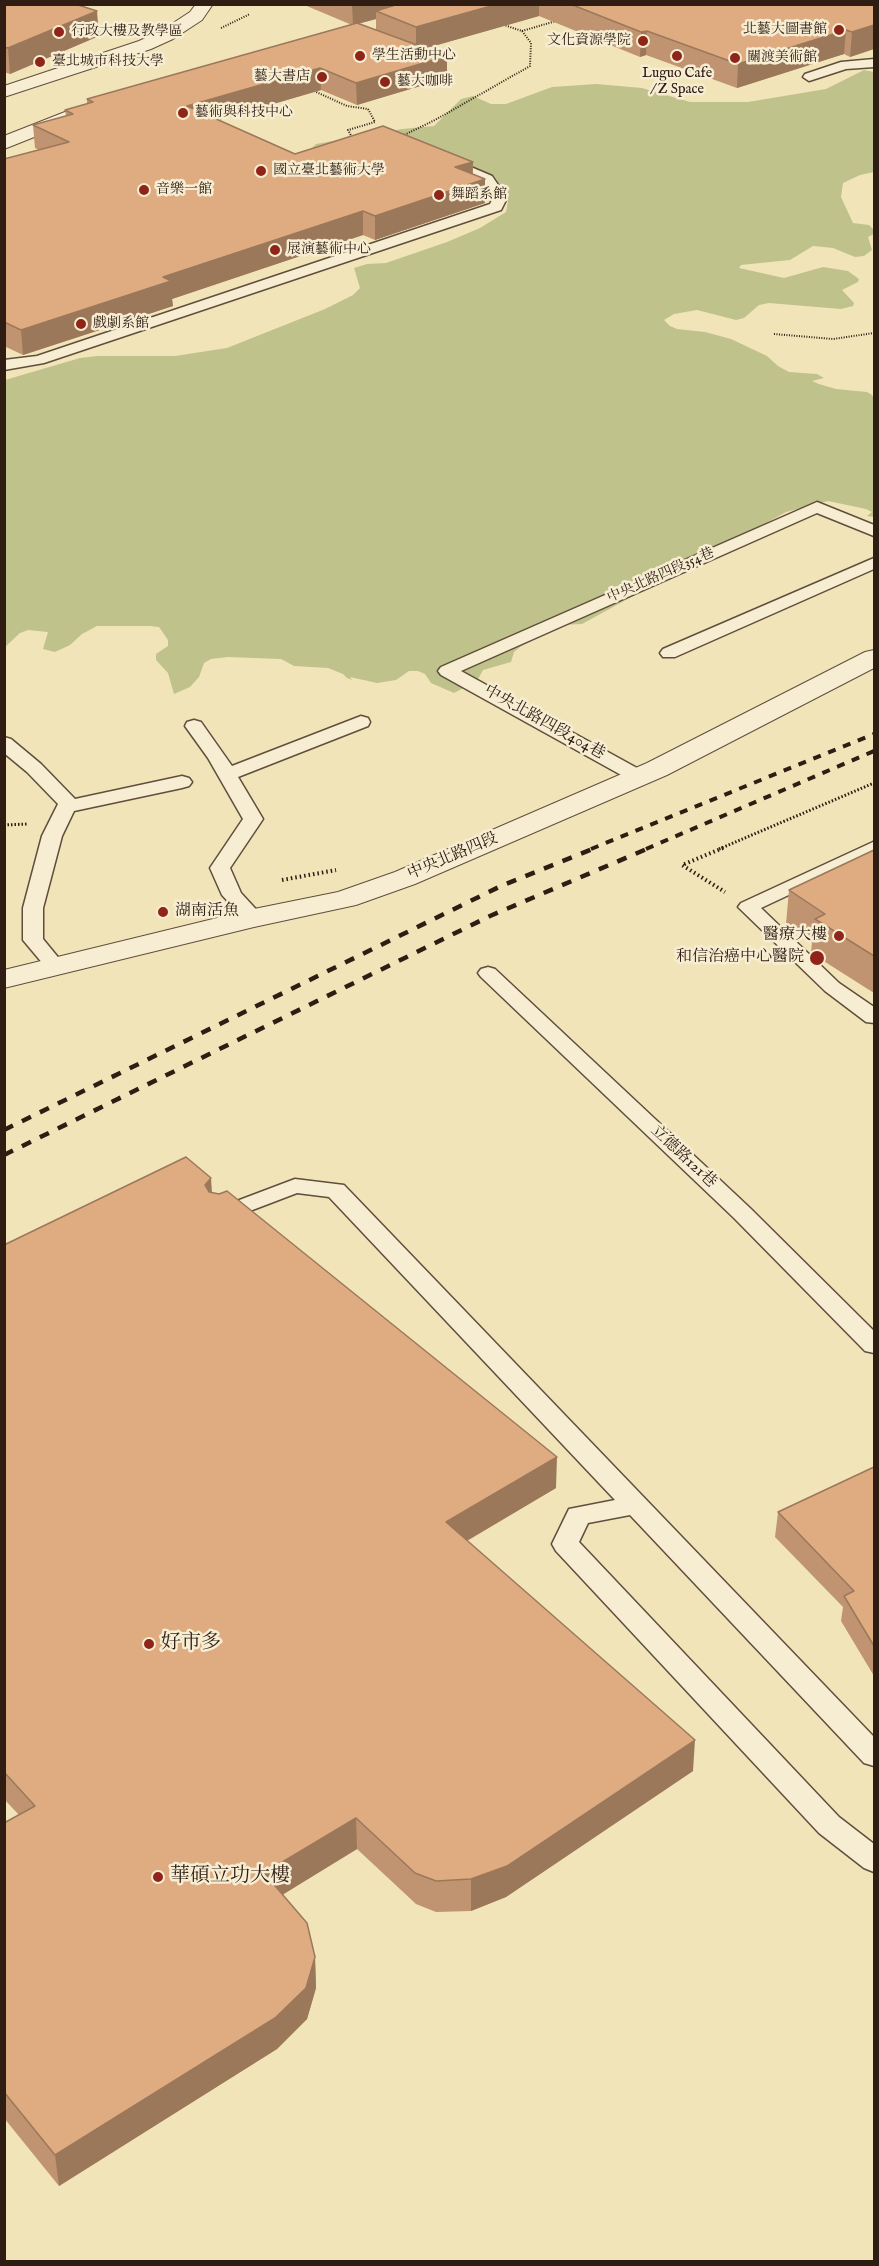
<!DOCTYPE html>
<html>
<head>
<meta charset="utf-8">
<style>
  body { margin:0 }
  #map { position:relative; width:879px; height:2266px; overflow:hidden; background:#f1e4b9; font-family:"IM FELL English",serif }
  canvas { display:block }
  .frame { position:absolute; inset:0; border:6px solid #2f1c13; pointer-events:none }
</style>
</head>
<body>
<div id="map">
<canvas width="879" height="2266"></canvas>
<div class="frame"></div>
</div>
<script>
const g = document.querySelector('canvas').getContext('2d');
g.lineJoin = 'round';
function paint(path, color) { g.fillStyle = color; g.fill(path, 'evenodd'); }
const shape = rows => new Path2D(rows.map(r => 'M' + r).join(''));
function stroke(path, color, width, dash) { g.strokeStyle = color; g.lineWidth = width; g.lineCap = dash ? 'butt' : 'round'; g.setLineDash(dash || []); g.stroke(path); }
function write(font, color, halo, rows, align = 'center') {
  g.font = font + ' "IM FELL English","Noto Serif TC",serif'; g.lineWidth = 5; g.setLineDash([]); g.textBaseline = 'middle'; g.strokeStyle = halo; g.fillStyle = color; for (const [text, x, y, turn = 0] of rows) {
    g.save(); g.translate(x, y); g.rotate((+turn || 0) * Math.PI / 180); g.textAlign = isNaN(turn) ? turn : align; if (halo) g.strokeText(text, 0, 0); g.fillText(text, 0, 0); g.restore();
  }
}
const green = shape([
  [864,70,874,72,874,172,860,175,843,183,841,197,853,223,869,225,874,230,874,234,868,237,872,250,864,256,855,257,833,248,813,246,790,260,741,265,739,268,784,278,823,267,848,271,859,279,858,282,842,290,854,303,853,306,841,309,769,303,759,305,744,318,736,320,697,310,674,314,664,320,670,326,677,329,705,332,731,339,767,356,778,366,789,372,817,374,824,378,812,381,819,384,836,389,867,392,872,395,874,398,874,517,867,516,872,512,866,509,828,501,786,512,582,624,560,625,520,647,514,652,511,662,483,670,477,681,454,693,431,683,425,674,418,671,409,671,396,680,377,683,350,677,352,680,347,678,343,674,328,668,294,666,281,659,228,657,211,659,204,663,199,677,190,687,174,694,168,673,156,660,156,654,168,646,168,640,159,627,150,626,97,626,82,634,70,645,55,652,43,649,48,632,28,630,20,633,5,647,5,380,80,358,97,356,175,356,227,348,325,309,353,295,360,288,354,268,367,264,386,263,447,242,480,228,506,212,508,201,494,188,495,183,305,155,316,144,402,129,434,126,461,99,473,96,491,104,506,104,552,87,596,84,642,88,690,102,748,102,826,89]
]);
const pathFar2 = shape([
  [221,28,250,14],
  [522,31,556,21],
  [314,91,347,106,368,109,375,122,348,130,353,139],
  [400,137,435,120,530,66,531,43,522,31,504,25],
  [774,334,833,339,874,333]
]);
const pathFar1 = shape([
  [4,825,28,824],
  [719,849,874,783]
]);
const path = shape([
  [723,848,682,865,725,892],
  [282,880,336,870]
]);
const service = shape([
  [874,59,874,67,846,69,809,81,803,77,805,74,841,62,874,59],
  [445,156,492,176,507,198,501,210,44,363,4,370,4,360,37,356,490,204,493,198,482,182,440,163,438,160,440,157,445,156],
  [817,502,874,525,874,536,817,513,461,671,646,773,649,777,646,781,632,781,441,675,438,671,441,667,817,502],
  [874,558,874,569,675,657,663,657,660,653,663,649,874,558],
  [361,716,368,718,370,722,368,726,238,777,263,819,230,868,241,893,264,918,261,922,254,924,247,922,222,895,210,868,243,819,208,758,185,726,187,722,194,720,201,722,232,766,361,716],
  [4,737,11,739,41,764,75,799,182,776,189,778,192,782,189,786,182,788,74,811,62,836,43,908,43,939,66,967,63,971,56,973,49,971,23,940,23,908,42,836,58,804,27,772,4,753,4,737],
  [873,842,874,855,761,908,839,983,874,1007,874,1023,866,1022,825,991,738,907,741,903,873,842],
  [488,967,495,969,750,1208,874,1331,874,1353,865,1351,734,1218,481,977,478,973,481,969,488,967],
  [295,1179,344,1185,874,1737,874,1766,864,1763,630,1515,588,1523,579,1542,839,1817,874,1844,874,1872,864,1868,819,1833,556,1551,552,1544,569,1509,615,1500,329,1197,297,1193,221,1222,213,1220,209,1215,213,1210,295,1179]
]);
const minor = shape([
  [196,4,213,4,202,20,173,39,151,49,4,97,4,86,139,41,161,31,190,12,196,4],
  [75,108,82,110,84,114,82,118,4,149,4,136,75,108]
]);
const tertiary = shape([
  [874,650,874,668,667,775,415,884,356,905,254,927,4,988,4,970,254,909,338,892,395,872,647,763,865,652,874,650]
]);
const railFar1 = shape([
  [591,849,874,734],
  [646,849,874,751]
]);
const rail = shape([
  [4,1130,501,886,595,848],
  [4,1155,490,916,649,848]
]);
const wall = shape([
  [4,4,99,36,10,74,4,72],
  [302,4,874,4,874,49,850,57,844,54,737,88,646,55,640,57,539,16,427,48,447,56,447,78,357,105,321,90,218,120,295,154,473,162,473,174,485,203,375,240,363,235,172,299,173,306,23,355,4,346,4,159,39,150,35,148,33,125,66,116,65,110,87,104,87,99,352,25],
  [376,19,376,30,358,24],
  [874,850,874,993,811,953,812,942,786,924,789,890],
  [212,1192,556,1488,467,1541,693,1771,506,1897,471,1911,436,1912,416,1904,357,1849,283,1894,315,1957,316,1988,307,2019,277,2049,59,2186,4,2118,4,1823,19,1815,4,1799,4,1245],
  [874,1467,874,1676,841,1621,843,1607,775,1537,778,1512]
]);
const shadedWall = shape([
  [352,4,426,4,376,11,376,19,353,25],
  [498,4,539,4,539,16,416,51,416,27],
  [97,11,99,36,10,74,8,48],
  [874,25,874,49,850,57,852,32],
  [846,30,844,54,737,88,738,64],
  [647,31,646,55,640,57,641,32],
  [447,56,447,78,357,105,356,83],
  [320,68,321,90,188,129,187,106],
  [473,162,472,183,485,179,485,203,375,240,375,216,455,167],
  [363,211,363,235,172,299,173,306,23,355,21,330,163,277],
  [211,1178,213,1208,205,1185],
  [557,1457,556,1488,446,1553,446,1522],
  [695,1740,693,1771,506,1897,471,1911,471,1879],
  [356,1818,357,1849,266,1905,264,1873],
  [315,1957,316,1988,307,2019,277,2049,59,2186,55,2155]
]);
const building = shape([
  [4,4,75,4,97,11,8,48,4,47,4,4],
  [399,4,498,4,416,27,376,11,399,4],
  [570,4,874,4,874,25,852,32,846,30,738,64,647,31,641,32,570,4],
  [357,23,447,56,356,83,320,68,187,106,295,154,383,126,473,162,455,167,485,179,375,216,363,211,163,277,171,281,21,330,4,322,4,159,69,142,33,125,73,114,65,110,93,102,87,99,357,23],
  [874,850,874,956,815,919,825,914,789,890,874,850],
  [186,1157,211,1178,205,1185,209,1192,219,1194,227,1191,557,1457,446,1522,695,1740,507,1866,471,1879,436,1881,415,1873,356,1818,264,1873,307,1923,315,1957,306,1988,275,2018,55,2155,4,2092,4,1823,35,1806,4,1772,4,1245,186,1157],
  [874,1467,874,1646,844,1596,854,1591,778,1512,874,1467]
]);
const markers = [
  [839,30,6,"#8f2418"],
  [59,32,6,"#8f2418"],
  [643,41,6,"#8f2418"],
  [360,56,6,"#8f2418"],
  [677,56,6,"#8f2418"],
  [735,58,6,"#8f2418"],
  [40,62,6,"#8f2418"],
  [322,77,6,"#8f2418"],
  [385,82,6,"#8f2418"],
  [183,113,6,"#8f2418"],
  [261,171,6,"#8f2418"],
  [144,190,6,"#8f2418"],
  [439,195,6,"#8f2418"],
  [275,250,6,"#8f2418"],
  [81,324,6,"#8f2418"],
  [163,912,6,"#8f2418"],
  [839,936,6,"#8f2418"],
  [817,958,8,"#8f2418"],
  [149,1644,6,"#8f2418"],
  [158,1877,6,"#8f2418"]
];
const farPoinames = [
  ["北藝大圖書館",827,30,"right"],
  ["行政大樓及教學區",71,32],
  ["文化資源學院",631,41,"right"],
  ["學生活動中心",372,56],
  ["關渡美術館",747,58],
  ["臺北城市科技大學",52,62],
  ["Luguo Cafe",677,74,"center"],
  ["/ Z Space",677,90,"center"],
  ["藝大書店",310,77,"right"],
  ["藝大咖啡",397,82],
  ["藝術與科技中心",195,113],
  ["國立臺北藝術大學",273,171],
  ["音樂一館",156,190],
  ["舞蹈系館",451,195],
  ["展演藝術中心",287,250],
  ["戲劇系館",93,324]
];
const farStreetnames = [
  ["中央北路四段354巷",661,576,-24]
];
const streetNames = [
  ["中央北路四段404巷",544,723,29],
  ["中央北路四段",453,857,-23],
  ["立德路121巷",683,1157,43]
];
const poiNames = [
  ["湖南活魚",175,912,"left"],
  ["醫療大樓",827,936],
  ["和信治癌中心醫院",804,958]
];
const nearPoinames = [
  ["好市多",161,1644],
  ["華碩立功大樓",170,1877]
];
paint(green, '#c0c28b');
stroke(service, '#604e3c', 3);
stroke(minor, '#604e3c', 2);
stroke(tertiary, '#604e3c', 2);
stroke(pathFar2, '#2f1c13', 2, [1, 1.5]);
stroke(pathFar1, '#2f1c13', 3, [1.5, 2]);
stroke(path, '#2f1c13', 4, [1.5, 3]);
paint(service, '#f6edd2');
paint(minor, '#f6edd2');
paint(tertiary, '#f6edd2');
stroke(railFar1, '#2f1c13', 4, [8, 8]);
stroke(rail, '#2f1c13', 4.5, [10, 10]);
paint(wall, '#c09470');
paint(shadedWall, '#9c785b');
paint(building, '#dfac82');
stroke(building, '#9c785b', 1.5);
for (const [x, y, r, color] of markers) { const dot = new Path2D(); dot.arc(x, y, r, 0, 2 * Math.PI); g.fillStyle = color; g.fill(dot); stroke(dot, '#f6edd2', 2); }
write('14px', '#2f1c13', '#f6edd2', farPoinames, 'left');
write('14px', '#2f1c13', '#f6edd2', farStreetnames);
write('16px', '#2f1c13', '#f6edd2', streetNames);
write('16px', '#2f1c13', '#f6edd2', poiNames, 'right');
write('20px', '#2f1c13', '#f6edd2', nearPoinames, 'left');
</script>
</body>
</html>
